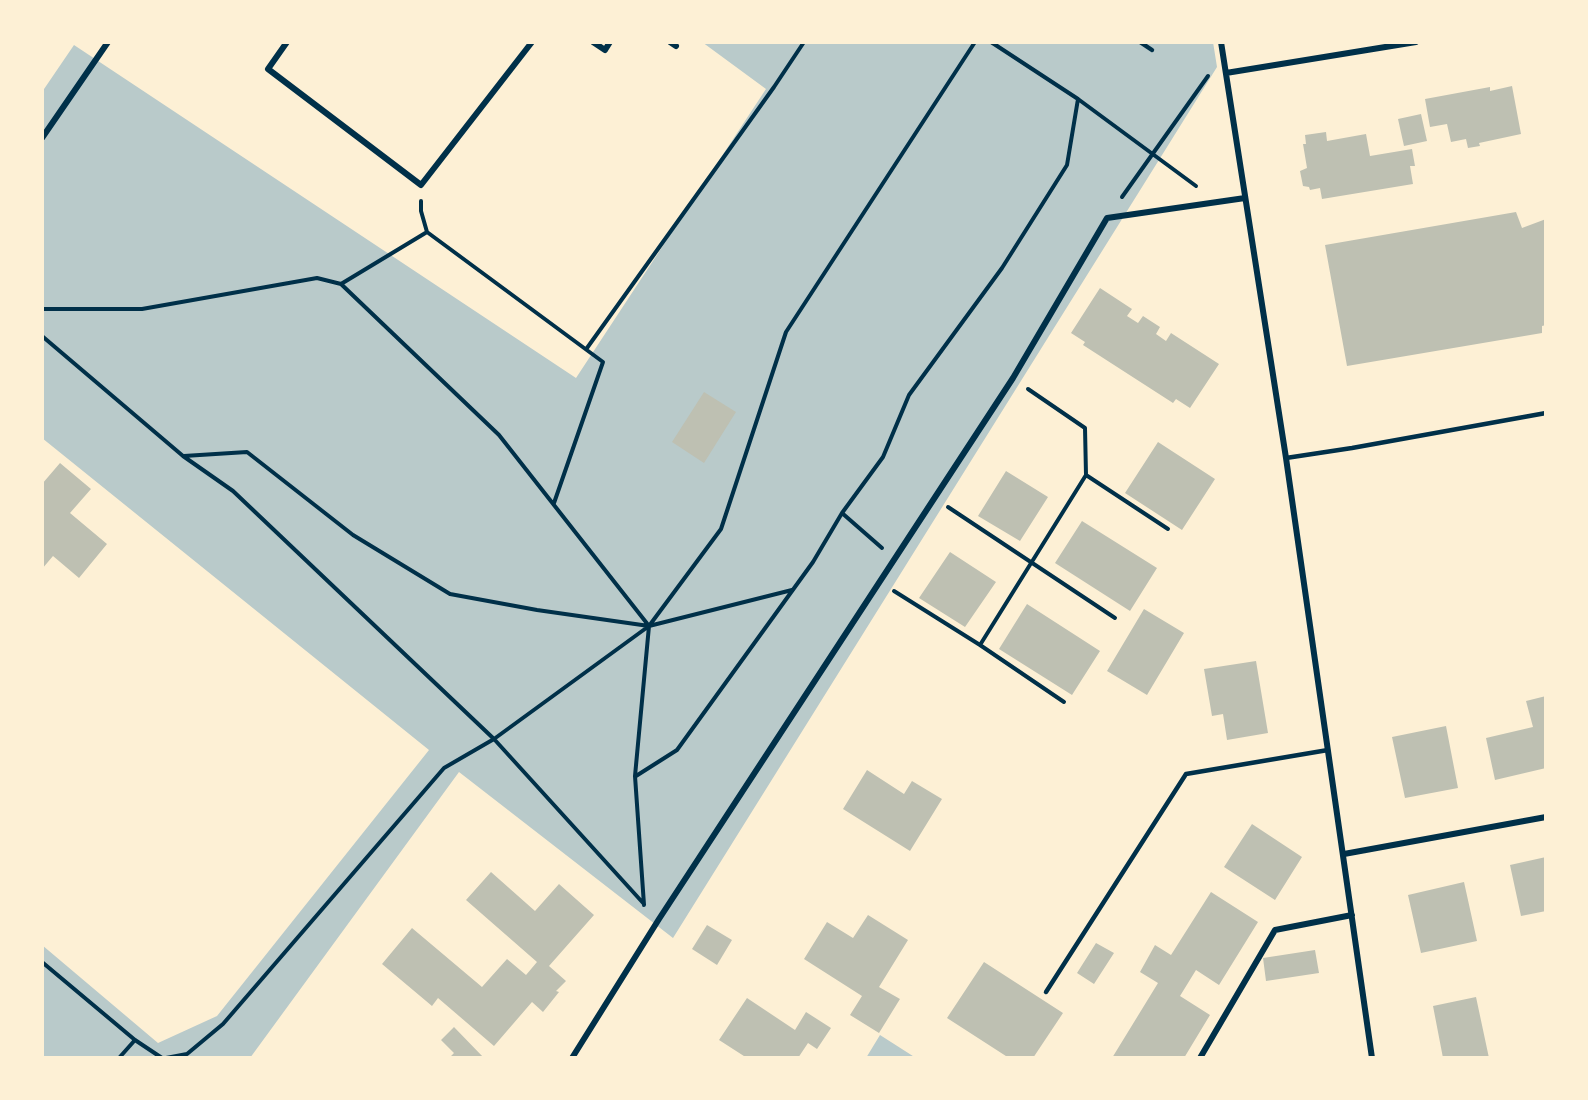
<!DOCTYPE html>
<html>
<head>
<meta charset="utf-8">
<style>
  body { margin:0 }
  #map { position:relative; width:1588px; height:1100px; overflow:hidden; background:#fdf0d5; font-family:Overpass,sans-serif }
  canvas { display:block }
  .frame { position:absolute; inset:0; border:44px solid #fdf0d5; pointer-events:none }
</style>
</head>
<body>
<div id="map">
<canvas width="1588" height="1100"></canvas>
<div class="frame"></div>
</div>
<script>
const g = document.querySelector('canvas').getContext('2d');
g.lineJoin = 'round';
function paint(path, color) { g.fillStyle = color; g.fill(path, 'evenodd'); }
const shape = rows => new Path2D(rows.map(r => 'M' + r).join(''));
function stroke(path, color, width, dash) { g.strokeStyle = color; g.lineWidth = width; g.lineCap = dash ? 'butt' : 'round'; g.setLineDash(dash || []); g.stroke(path); }
const green = shape([
  [702,42,1213,42,1217,67,673,938,459,772,250,1058,42,1058,42,945,158,1043,217,1016,429,750,42,438,42,92,74,45,576,378,766,89],
  [880,1035,916,1058,866,1058]
]);
const building = shape([
  [1512,86,1521,134,1479,143,1480,146,1468,148,1466,139,1451,142,1447,124,1430,127,1425,99,1490,87,1490,91],
  [1421,114,1427,141,1404,146,1398,119],
  [1326,132,1327,141,1366,134,1370,156,1412,149,1415,166,1410,166,1413,184,1322,199,1320,188,1310,190,1309,187,1303,186,1300,171,1307,168,1303,144,1306,144,1305,135],
  [1516,212,1522,228,1546,219,1546,325,1542,326,1542,333,1347,366,1325,245],
  [1100,288,1132,309,1127,316,1138,323,1143,316,1160,327,1156,334,1166,341,1171,333,1219,364,1190,408,1176,399,1173,403,1083,345,1085,342,1071,333],
  [704,392,736,412,704,463,672,442],
  [1158,442,1215,479,1182,530,1125,493],
  [60,463,91,489,70,513,107,544,79,578,53,556,42,569,42,484],
  [1006,471,1048,497,1020,541,978,516],
  [1082,521,1157,568,1130,611,1055,563],
  [950,552,996,582,965,627,919,598],
  [1027,604,1100,651,1072,695,999,649],
  [1144,609,1184,633,1147,695,1107,671],
  [1256,661,1268,733,1227,740,1223,714,1212,716,1204,669],
  [1546,696,1546,768,1495,780,1486,738,1533,727,1526,701],
  [1446,726,1458,788,1405,798,1392,737],
  [867,770,904,794,912,781,942,799,910,851,843,809],
  [1252,824,1302,857,1275,900,1224,867],
  [1546,857,1546,911,1521,916,1510,865],
  [491,872,535,911,559,884,594,915,549,966,566,981,556,991,559,992,543,1012,532,1002,494,1046,438,998,432,1006,382,964,412,928,482,987,507,959,526,975,537,962,466,900],
  [1464,882,1477,941,1421,953,1408,895],
  [1211,892,1258,922,1219,985,1196,970,1180,996,1210,1015,1184,1058,1112,1058,1158,983,1140,972,1155,945,1171,955],
  [868,915,908,940,879,987,900,999,879,1033,850,1015,862,996,804,959,827,922,853,938],
  [707,925,732,940,717,965,692,949],
  [1096,943,1114,953,1094,984,1077,973],
  [1315,950,1319,973,1266,981,1263,958],
  [984,962,1063,1013,1033,1058,1009,1058,947,1018],
  [1476,997,1489,1058,1443,1058,1433,1006],
  [747,998,795,1030,806,1012,831,1028,817,1049,808,1043,798,1058,747,1058,719,1040],
  [454,1027,484,1058,449,1058,454,1053,441,1040]
]);
const path = shape([
  [991,42,1078,99,1196,186],
  [1122,197,1208,76],
  [421,201,421,211,427,232,603,362,554,503],
  [341,284,427,232],
  [42,309,142,309,317,278,341,284,499,435,649,626,635,776,644,905],
  [42,336,183,456,233,491,494,739,644,904],
  [587,348,774,87,804,42],
  [1028,389,1085,428,1086,475,1168,529],
  [184,456,247,452,353,535,450,594,537,610,649,626,792,590],
  [948,507,1115,618],
  [842,513,882,548],
  [894,591,980,645,1064,702],
  [980,645,1086,475],
  [636,776,677,750,813,562,842,513,883,457,909,395,1002,268,1067,165,1078,99],
  [42,962,135,1040,162,1058],
  [119,1058,135,1040],
  [166,1058,187,1054,223,1024,444,768,494,739,649,626,721,529,786,332,975,42]
]);
const service = shape([
  [1140,42,1152,50],
  [1286,458,1352,448,1546,413],
  [1046,992,1186,774,1328,750]
]);
const minor = shape([
  [287,42,268,69,421,185,532,42],
  [593,42,605,50,610,42],
  [670,42,676,46],
  [1221,42,1286,458,1372,1058],
  [1226,73,1416,42],
  [42,138,108,42],
  [1344,854,1546,817],
  [572,1058,659,919,1013,378,1107,218,1245,198],
  [1200,1058,1275,930,1352,915]
]);
paint(green, '#b9caca');
paint(building, '#bec0b2');
stroke(path, '#003049', 4);
stroke(service, '#003049', 4.5);
stroke(minor, '#003049', 6);
</script>
</body>
</html>
